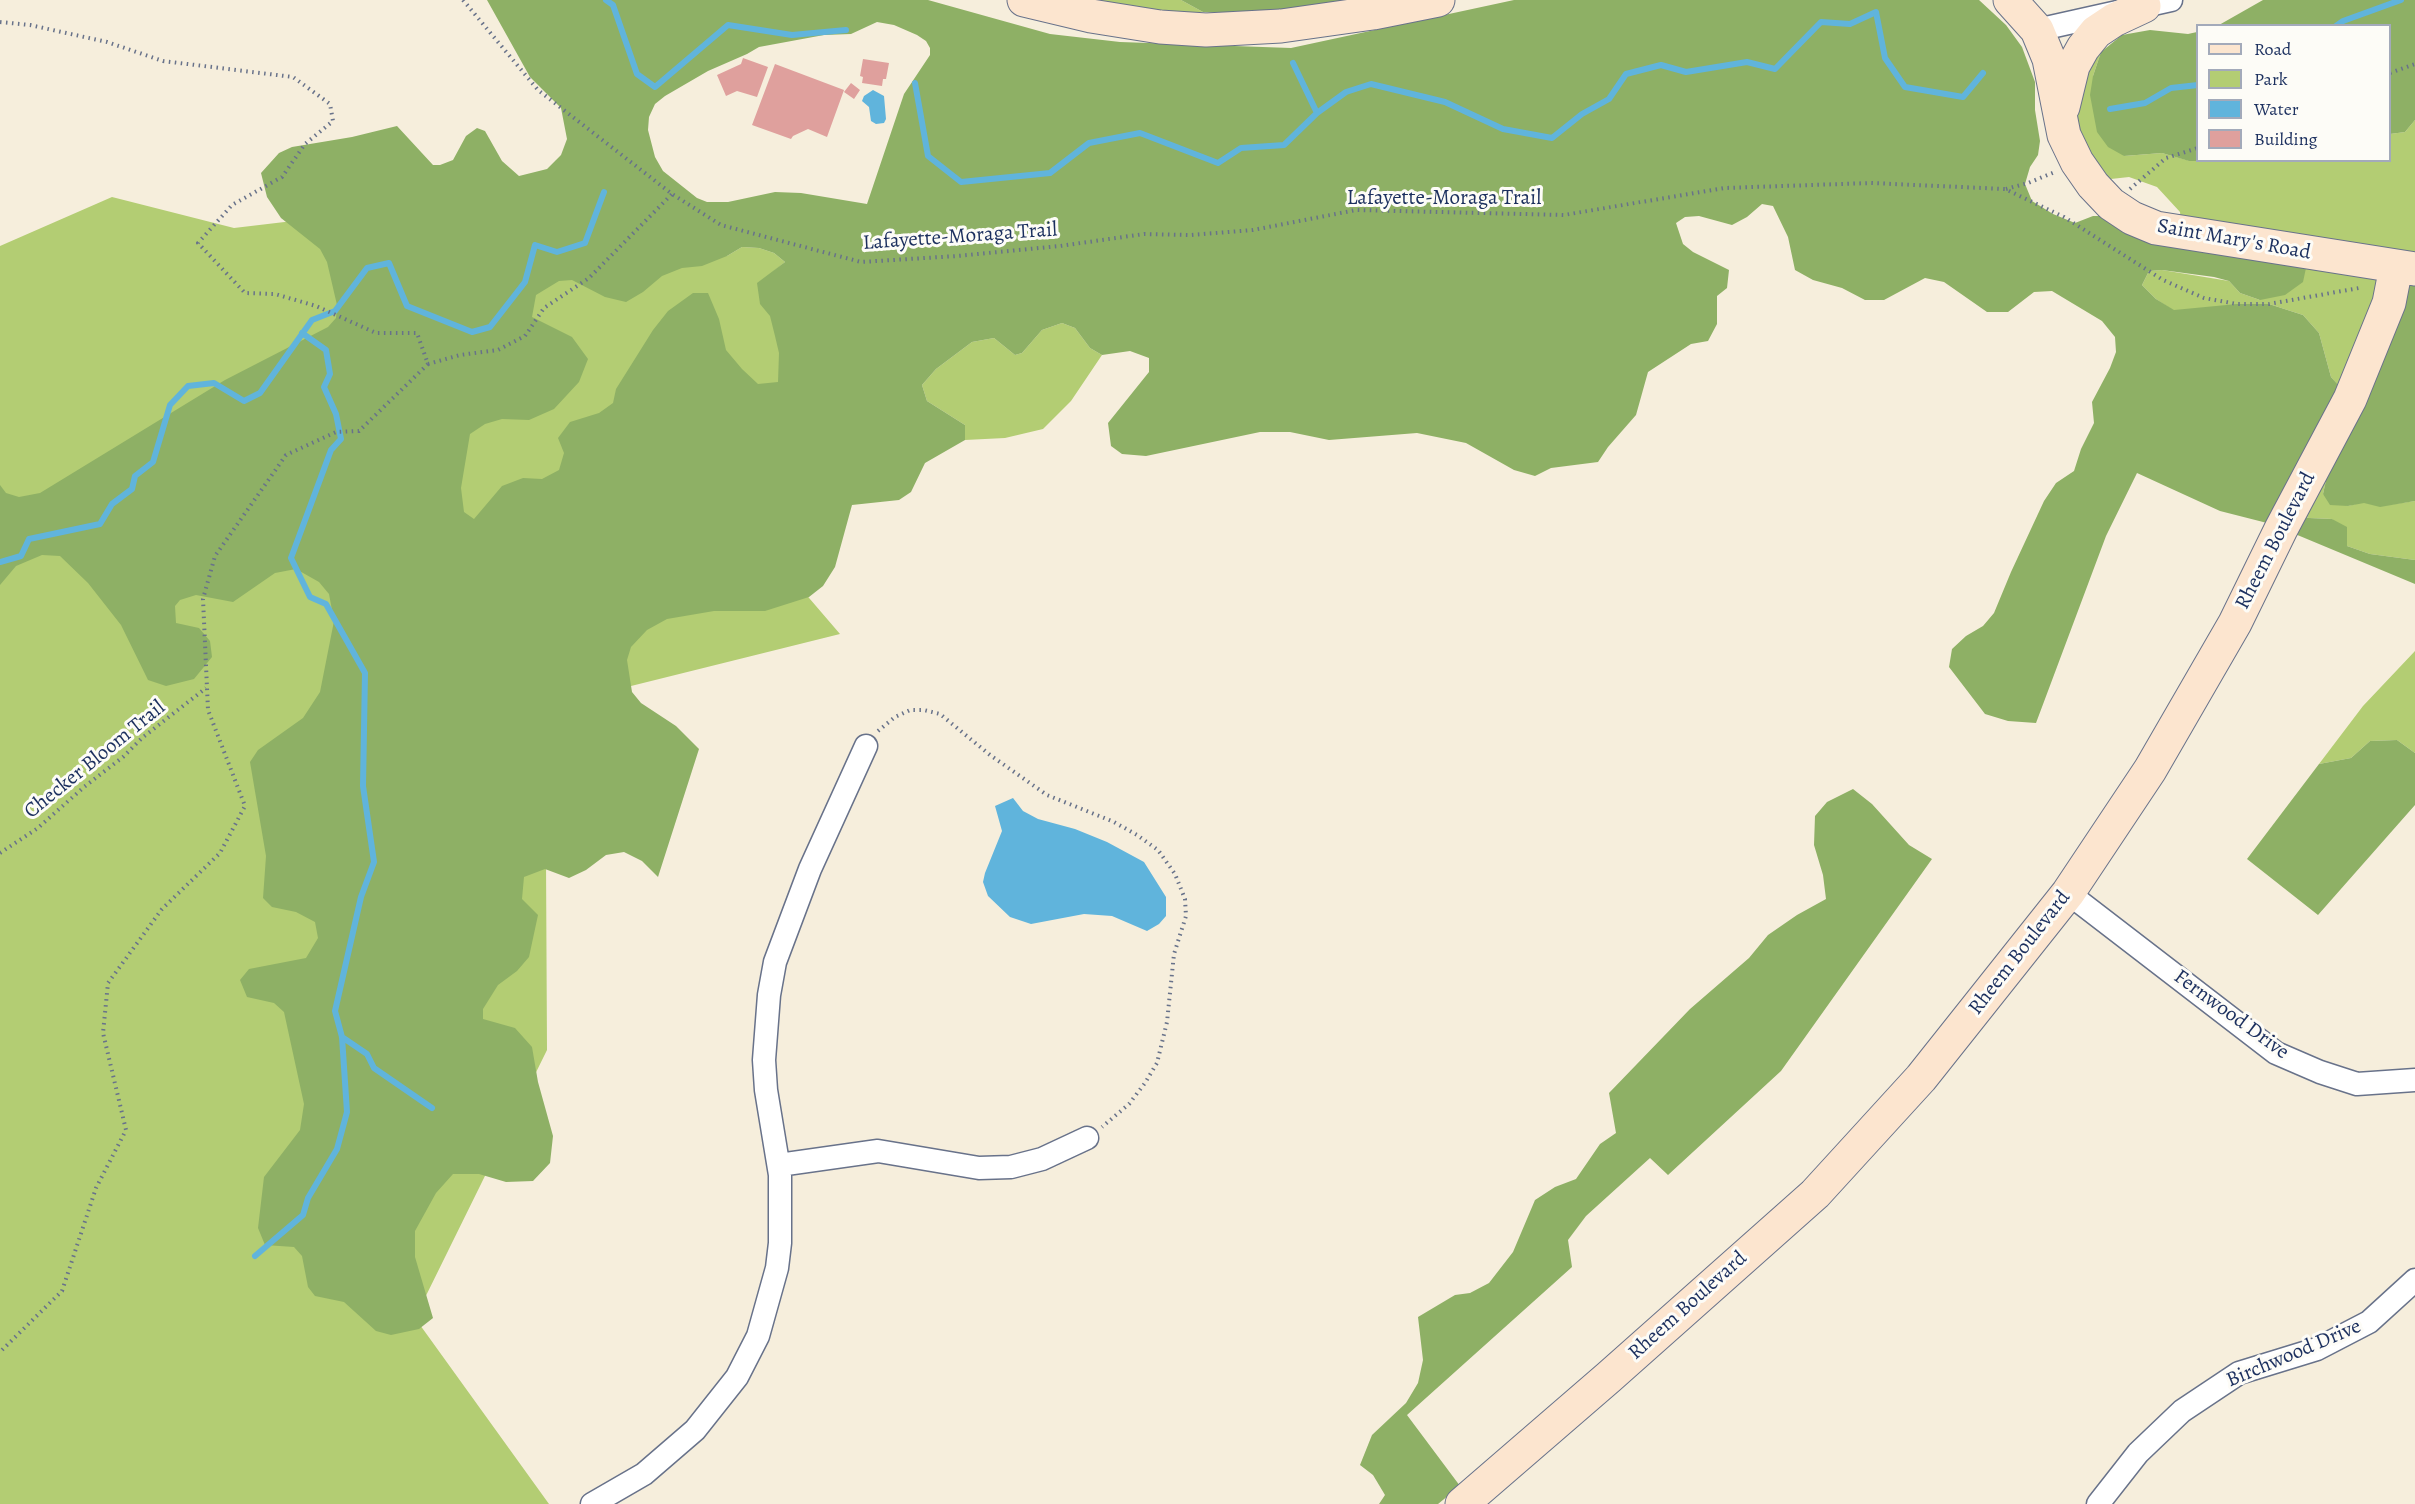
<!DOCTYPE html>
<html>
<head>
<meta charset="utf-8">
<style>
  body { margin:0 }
  #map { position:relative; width:2415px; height:1504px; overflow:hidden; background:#f6eedc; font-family:Alegreya,serif }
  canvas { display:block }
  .legend { position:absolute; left:2196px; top:24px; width:195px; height:138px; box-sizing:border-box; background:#fdfcf7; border:2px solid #a3aaba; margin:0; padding:8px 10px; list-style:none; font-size:18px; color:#1b2f5e }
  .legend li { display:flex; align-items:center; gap:12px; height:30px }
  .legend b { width:30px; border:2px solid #a3aaba }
</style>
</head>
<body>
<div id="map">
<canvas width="2415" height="1504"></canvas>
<ul class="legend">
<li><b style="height:8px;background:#fce5cf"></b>Road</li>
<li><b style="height:16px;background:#b3cd73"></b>Park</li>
<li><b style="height:16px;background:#60b4dc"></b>Water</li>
<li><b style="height:16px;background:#dfa09d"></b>Building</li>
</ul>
</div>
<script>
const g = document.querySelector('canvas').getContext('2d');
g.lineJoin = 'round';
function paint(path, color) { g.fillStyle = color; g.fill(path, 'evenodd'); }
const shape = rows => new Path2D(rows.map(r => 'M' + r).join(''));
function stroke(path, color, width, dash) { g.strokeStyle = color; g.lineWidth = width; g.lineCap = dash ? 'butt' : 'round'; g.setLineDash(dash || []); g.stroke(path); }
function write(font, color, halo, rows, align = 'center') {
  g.font = font + ' Alegreya,serif'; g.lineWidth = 6; g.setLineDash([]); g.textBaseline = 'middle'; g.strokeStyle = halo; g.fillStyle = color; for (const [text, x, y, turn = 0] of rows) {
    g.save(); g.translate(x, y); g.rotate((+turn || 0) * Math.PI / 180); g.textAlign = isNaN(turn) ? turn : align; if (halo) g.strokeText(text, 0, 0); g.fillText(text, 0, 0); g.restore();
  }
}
const green = shape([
  [1069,0,1181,0,1203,12,1158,17],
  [2101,52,2093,76,2124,156,2162,153,2190,161,2390,160,2390,134,2405,132,2415,120,2415,269,2350,399,2331,377,2319,333,2303,315,2269,304,2174,311,2156,299,2142,285,2149,271,2162,270,2229,281,2240,293,2260,300,2182,233,2180,212,2157,187,2129,177,2111,179,2093,185,2077,162,2073,66],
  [112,197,234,228,394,209,727,256,742,247,759,248,774,253,785,262,774,271,843,282,761,542,840,634,623,688,546,860,547,1050,415,1318,549,1504,0,1504,0,246],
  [1062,323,1075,328,1090,348,1102,355,1071,401,1043,429,1005,438,965,440,965,425,927,401,922,385,936,369,972,342,994,338,1015,355,1022,353,1042,330],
  [2330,462,2323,494,2348,506,2363,502,2380,506,2415,501,2415,560,2370,554,2347,546,2332,519,2309,518,2289,513],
  [2415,651,2415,753,2397,740,2370,741,2351,758,2319,764,2363,706]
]);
const forest = shape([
  [487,0,928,0,1050,34,1120,42,1291,48,1514,0,1979,0,2006,25,2022,47,2035,82,2035,110,2040,141,2038,155,2030,167,2025,184,2032,201,2053,214,2075,223,2093,216,2109,216,2309,254,2303,282,2285,295,2260,300,2240,293,2229,281,2214,277,2162,270,2149,271,2142,285,2156,299,2174,310,2237,304,2269,304,2303,315,2319,333,2331,377,2350,398,2415,269,2415,501,2380,507,2364,503,2348,506,2330,505,2323,494,2330,462,2289,514,2309,518,2332,519,2347,527,2347,546,2370,554,2415,560,2415,584,2271,524,2220,511,2137,473,2106,536,2036,723,2008,721,1985,714,1949,667,1952,649,1966,636,1983,626,1994,613,2011,572,2044,501,2056,483,2074,471,2081,449,2094,423,2092,402,2110,368,2116,352,2115,337,2102,321,2052,291,2034,292,2008,312,1987,312,1944,282,1925,278,1884,300,1865,300,1842,288,1813,280,1795,270,1788,237,1773,206,1762,204,1747,217,1732,225,1699,216,1685,217,1676,223,1683,244,1693,252,1729,270,1727,288,1717,296,1717,324,1708,341,1691,344,1648,372,1636,415,1608,447,1598,462,1551,468,1535,476,1514,470,1466,443,1417,433,1329,440,1290,432,1260,432,1146,456,1122,454,1111,446,1108,423,1149,372,1149,358,1130,351,1102,355,1090,348,1075,328,1062,323,1042,330,1022,353,1015,355,994,338,972,342,936,369,922,385,927,401,965,425,965,440,925,463,911,492,899,500,852,505,835,567,823,586,809,597,765,611,714,611,667,619,647,630,631,647,627,660,632,692,641,703,676,726,699,749,658,877,642,861,624,852,606,855,586,870,569,878,545,869,524,877,522,899,538,915,529,957,517,971,498,985,483,1009,483,1019,515,1028,532,1047,538,1082,553,1136,550,1163,533,1181,506,1182,479,1174,453,1174,436,1193,415,1231,415,1257,433,1318,419,1329,391,1335,376,1331,344,1302,315,1296,308,1287,302,1256,294,1247,265,1245,258,1228,264,1177,300,1130,304,1104,284,1012,274,1003,247,997,240,980,249,969,306,958,318,938,315,922,296,912,272,907,263,898,266,856,250,762,258,750,303,718,320,692,334,621,329,594,319,582,296,569,275,573,233,602,196,595,180,600,175,606,176,623,199,628,210,641,212,657,194,679,166,686,148,680,121,625,88,583,60,556,42,555,16,566,0,585,0,485,6,493,19,497,40,493,225,380,328,327,336,318,337,305,327,262,320,249,281,218,267,197,261,173,279,153,292,147,352,137,397,126,433,165,440,165,453,160,466,136,477,128,485,131,502,161,519,176,547,169,561,155,567,139,561,108,530,77],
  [877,22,894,25,917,35,926,41,930,48,930,55,904,94,867,204,801,193,775,192,728,202,707,202,697,198,663,171,655,157,648,130,649,117,655,104,665,96,708,71,747,54,759,47,824,35,851,34],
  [742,247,759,248,774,253,785,262,757,283,760,304,770,316,775,336,779,353,778,382,758,384,742,369,726,350,719,319,708,293,693,293,668,311,653,330,616,389,613,403,599,413,570,422,558,438,564,453,559,470,542,479,523,478,502,486,474,519,464,512,461,488,470,434,485,424,502,419,529,420,554,409,579,382,588,359,572,337,532,317,536,295,559,281,572,280,605,297,626,302,643,292,662,276,682,268,702,266,727,256],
  [1181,0,1356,0,1301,9,1239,14,1203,12],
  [2263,0,2415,0,2415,120,2405,132,2390,134,2390,26,2219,25],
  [2150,30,2188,34,2197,32,2198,160,2212,161,2189,161,2162,153,2124,156,2108,147,2097,132,2090,95,2093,76,2101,52,2122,35],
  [2397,740,2415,753,2415,805,2318,915,2247,859,2319,764,2351,758,2370,741],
  [1853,789,1872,804,1909,845,1932,859,1781,1071,1668,1175,1650,1158,1586,1216,1568,1240,1572,1267,1407,1415,1460,1486,1438,1504,1379,1504,1385,1495,1373,1475,1360,1465,1372,1435,1406,1403,1418,1383,1423,1360,1418,1317,1455,1295,1470,1293,1489,1283,1513,1252,1535,1200,1555,1187,1576,1179,1600,1144,1616,1133,1609,1093,1690,1009,1749,958,1768,935,1797,915,1826,899,1823,875,1814,845,1815,816,1827,802]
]);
const water = shape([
  [873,90,884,96,886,119,884,123,876,124,871,121,869,107,862,101,864,96],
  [1013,798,1023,811,1038,819,1075,829,1107,842,1144,862,1166,897,1166,916,1159,924,1147,931,1112,916,1084,914,1031,924,1010,917,988,896,983,882,985,873,1002,831,995,806]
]);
const stream = shape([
  [606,0,613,5,637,74,655,87,728,25,792,35,846,30],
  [2336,26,2343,21,2401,0],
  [1293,63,1317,113],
  [915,83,928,156,961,182,1050,173,1089,143,1140,133,1218,163,1241,148,1284,145,1317,113,1346,92,1371,84,1445,102,1503,129,1552,138,1582,114,1609,99,1626,74,1661,65,1686,72,1747,62,1775,69,1821,22,1850,24,1876,12,1885,58,1905,87,1963,97,1983,73],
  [2110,109,2145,103,2171,88,2198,85],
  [0,562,21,556,29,539,100,524,112,504,132,489,135,476,153,462,170,405,188,386,214,383,244,401,260,393,312,320,335,311,367,268,389,263,407,306,472,332,490,327,525,282,535,245,557,252,585,243,604,192],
  [342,1037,367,1054,374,1068,432,1108],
  [255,1256,303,1215,308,1198,337,1149,347,1112,342,1037,335,1011,361,897,374,862,363,786,365,673,326,604,310,597,291,558,331,450,341,439,336,414,324,387,330,374,326,350,302,333]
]);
const building = shape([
  [743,58,768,67,757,97,737,91,726,96,717,75,741,64],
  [863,59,889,63,886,79,883,79,882,86,862,83,863,77,860,76],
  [775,64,844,90,827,137,808,129,793,136,791,139,752,125],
  [851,83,860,90,854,99,844,92]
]);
const path = shape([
  [463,0,538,90,672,194,721,225,861,262,957,256,1060,246,1144,234,1191,235,1253,230,1356,210,1564,215,1724,188,1871,183,2005,189,2064,217,2163,280,2204,298,2237,304,2269,304,2359,288],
  [0,22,30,25,107,42,163,61,293,77,330,104,333,121,305,144,282,177,232,205,198,243,245,293,275,294,316,306,376,333,417,333,428,364,359,431,336,432,286,455,215,556,203,599,208,710,245,806,220,853,162,909,108,983,103,1033,126,1130,96,1188,62,1291,0,1352],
  [2390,73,2415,64],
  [2006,189,2028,183,2055,172],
  [2130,189,2166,158,2198,148],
  [428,364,460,355,498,350,525,336,544,308,589,278,672,194],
  [878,731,895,717,910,710,924,710,940,714,990,755,1047,795,1114,822,1137,835,1158,850,1175,874,1185,899,1186,916,1174,954,1167,1022,1157,1063,1145,1083,1129,1104,1102,1127],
  [0,853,38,828,84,787,123,757,142,738,206,688]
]);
const street = shape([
  [2037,30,2171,0],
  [2068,893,2276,1053,2320,1072,2357,1084,2415,1080],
  [779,1165,878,1151,979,1168,1011,1167,1042,1159,1087,1138],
  [592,1504,644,1474,695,1430,737,1377,758,1336,777,1268,780,1243,780,1175,766,1090,764,1060,769,995,775,962,810,869,866,746],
  [2098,1504,2138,1453,2182,1411,2239,1373,2317,1349,2369,1322,2415,1280]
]);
const secondary = shape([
  [1024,0,1091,16,1160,27,1206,30,1281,26,1373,13,1438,0],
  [2010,0,2037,30,2049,59,2064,135,2077,162,2093,185,2111,204,2132,218,2156,228,2415,269],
  [2063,107,2073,66,2083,48,2096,32,2114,20,2144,6],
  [1462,1504,1609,1377,1815,1194,1921,1078,2068,893,2150,770,2235,623,2281,529,2350,399,2389,303,2396,267]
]);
const streetNames = [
  ["Lafayette-Moraga Trail",1444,199],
  ["Lafayette-Moraga Trail",960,237,-4],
  ["Saint Mary's Road",2234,240,10],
  ["Rheem Boulevard",2276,541,-63],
  ["Checker Bloom Trail",95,760,-39],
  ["Rheem Boulevard",2020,953,-52],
  ["Fernwood Drive",2231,1015,36],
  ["Rheem Boulevard",1688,1306,-42],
  ["Birchwood Drive",2294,1354,-23]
];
paint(green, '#b3cd73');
paint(forest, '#8eb065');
paint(water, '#60b4dc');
stroke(stream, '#60b4dc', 6);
paint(building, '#dfa09d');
stroke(street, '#68728a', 25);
stroke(secondary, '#68728a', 35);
stroke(path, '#68728a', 4, [1.5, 4.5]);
stroke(street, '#fff', 22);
stroke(secondary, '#fce5cf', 33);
write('21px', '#1b2f5e', '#fdfcf7', streetNames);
</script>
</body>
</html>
